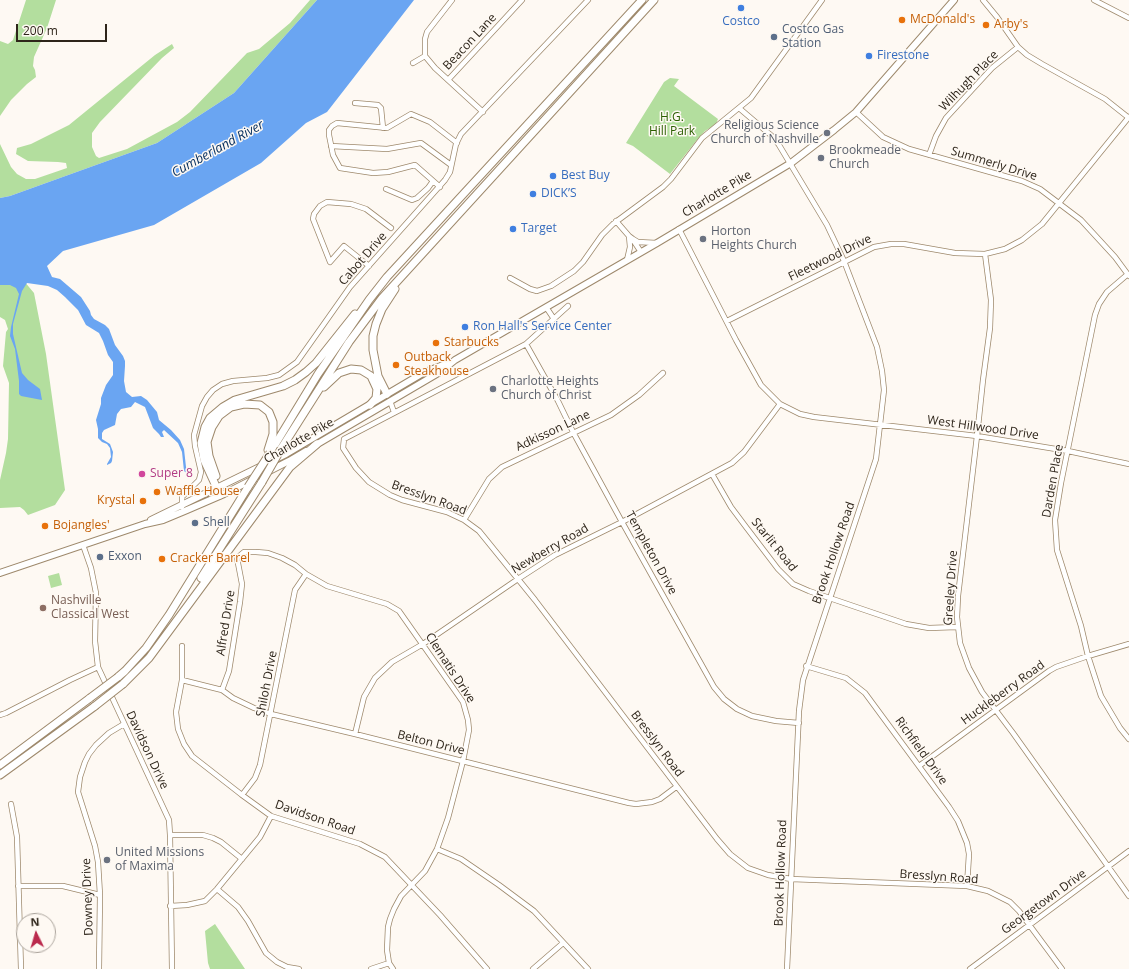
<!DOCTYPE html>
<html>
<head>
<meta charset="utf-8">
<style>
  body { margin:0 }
  #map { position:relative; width:1129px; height:969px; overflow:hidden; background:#fef9f3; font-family:"Open Sans",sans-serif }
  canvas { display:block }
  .north { position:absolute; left:16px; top:913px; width:40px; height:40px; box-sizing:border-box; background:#fef9f3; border:1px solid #aba49c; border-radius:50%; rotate:355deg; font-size:11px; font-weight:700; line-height:16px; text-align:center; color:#2e251a }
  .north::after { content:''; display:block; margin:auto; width:14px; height:18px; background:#bb2a4d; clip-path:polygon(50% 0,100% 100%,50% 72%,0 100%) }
  .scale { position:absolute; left:16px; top:24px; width:91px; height:18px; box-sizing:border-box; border:2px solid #2e251a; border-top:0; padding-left:5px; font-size:12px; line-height:14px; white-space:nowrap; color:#2e251a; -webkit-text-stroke:3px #fef9f3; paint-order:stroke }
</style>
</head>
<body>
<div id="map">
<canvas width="1129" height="969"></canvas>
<div class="north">N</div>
<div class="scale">200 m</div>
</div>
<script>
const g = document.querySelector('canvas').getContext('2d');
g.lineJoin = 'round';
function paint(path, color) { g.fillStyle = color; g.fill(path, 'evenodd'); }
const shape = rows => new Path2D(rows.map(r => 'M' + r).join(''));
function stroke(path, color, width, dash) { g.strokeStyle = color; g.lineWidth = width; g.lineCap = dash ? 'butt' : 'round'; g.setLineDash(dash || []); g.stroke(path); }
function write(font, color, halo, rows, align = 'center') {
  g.font = font + ' "Open Sans",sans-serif'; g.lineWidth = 3; g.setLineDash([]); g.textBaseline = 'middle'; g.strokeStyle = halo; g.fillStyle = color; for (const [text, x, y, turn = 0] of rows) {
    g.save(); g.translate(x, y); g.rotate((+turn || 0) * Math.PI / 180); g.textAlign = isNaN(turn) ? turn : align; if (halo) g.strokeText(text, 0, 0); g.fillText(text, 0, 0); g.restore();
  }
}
const green = shape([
  [26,0,56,0,47,28,34,57,33,66,35,70,36,77,27,84,11,100,0,116,0,41,8,44,13,40],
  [310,0,317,0,234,93,157,143,10,196,0,198,0,144,11,167,17,174,26,179,35,179,67,168,66,163,58,162,28,161,16,154,17,148,31,144,69,125,155,55,172,44,174,48,162,58,100,122,92,133,92,147,96,156,99,158,127,149,177,122,190,112,247,53,259,49,290,23],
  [670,78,679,79,674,86,718,119,716,124,705,131,696,141,670,174,633,146,626,143,664,82],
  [24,281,34,293,46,354,65,490,55,505,28,515,24,510,20,507,0,508,0,480,6,453,8,439,9,383,3,366,6,332,8,329,5,320,0,317,0,282],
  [59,573,62,585,51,588,48,576],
  [215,924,245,969,210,969,208,963,205,931]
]);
const water = shape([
  [317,0,414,0,327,112,306,123,261,163,154,225,63,251,47,266,52,277,60,279,81,297,90,311,91,315,94,319,105,325,109,329,115,345,123,356,125,361,125,366,124,381,126,392,132,397,141,396,147,400,157,412,159,420,171,430,180,440,184,449,186,467,188,474,184,471,182,452,178,443,164,430,162,432,164,437,161,437,159,434,153,428,145,407,135,402,131,407,121,409,117,414,115,425,104,430,102,433,102,439,110,444,113,452,112,461,111,463,107,465,107,464,111,457,110,448,107,444,102,442,98,438,98,429,96,420,101,404,101,398,106,385,113,375,113,362,108,355,103,341,99,333,86,325,78,310,65,297,57,290,48,286,27,283,22,291,13,324,13,334,22,373,28,380,40,389,42,400,21,396,19,394,19,381,15,349,10,336,11,327,19,294,16,288,10,285,0,285,0,198,10,196,157,143,234,93]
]);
const minor = shape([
  [452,0,427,32,425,39,425,56,435,68,483,112],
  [983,0,997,17,1018,47,1027,55,1042,64,1105,99,1129,118],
  [1094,0,1129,18],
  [413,63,425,56],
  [448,80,522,0],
  [355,103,378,105,381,108,383,128],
  [739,108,773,137,779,145,827,225,844,261,877,347,882,371,884,390,876,459,803,680,799,711,787,969],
  [856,112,883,137,909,149,1022,181,1040,189,1081,220,1115,257,1129,276],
  [331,146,387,149,421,143,451,165],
  [929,155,936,136,946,118,992,68,1018,47],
  [440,187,415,165,388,172,373,173,340,168,333,155,329,135,329,130,332,126,337,123,387,128,411,114,430,122,457,143],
  [386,189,412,200,417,198,428,188,433,181],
  [616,221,629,236,633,239,638,242,657,243],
  [679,229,736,340,761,385,780,404,800,414,814,417,977,436,1068,451,1129,464],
  [633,240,641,252],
  [985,254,991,300,990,328,983,380,977,436,958,596,957,617,960,643,969,668,982,692,1013,733,1129,896],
  [627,260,630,247,629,236],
  [369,266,344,246,330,262,313,219,314,214,320,206,327,202,351,204,366,209,391,228],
  [1128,274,1107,292,1099,304,1095,315,1061,483,1055,520,1057,550,1081,626,1088,656,1101,696,1120,728,1129,739],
  [510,278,530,289,537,291,551,286,574,271,583,262,602,235,613,224,663,187,671,179,702,138,751,98,822,0],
  [568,306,526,344,344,439,343,448,356,468,369,482,390,495,402,500,447,512,464,520,479,531,535,600,717,839,730,854,748,868,768,875,791,879,967,886,988,891,1010,902,1019,911,1062,969],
  [546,307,554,319],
  [727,321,874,247,891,244,904,244,955,253,985,254,1005,249,1022,240,1042,224,1129,117],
  [526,344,558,401,573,432,622,522,714,687,724,699,737,709,752,716,776,721,799,723],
  [390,401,394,412],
  [712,474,731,507,746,527,778,569,793,584,809,591,906,624,929,628,957,627],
  [182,507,182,497,199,480,201,472,195,446,194,435,202,406,207,397,213,390,222,384,233,381,267,378,279,375,297,362,350,287,445,180,450,172,456,144,461,134,588,0],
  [464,520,489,479,502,467,611,415,639,395,663,373],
  [83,545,91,568,96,593,95,641,98,667,169,820,170,835,172,969],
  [182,646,182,680,176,712,178,729,184,744,192,756,242,795,271,816,360,844,385,857,440,915,487,969],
  [806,666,846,678,865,693,949,807,958,821,967,843,969,854,967,886],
  [182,680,222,690,233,698,254,708,271,714,355,734,629,803,636,804,652,802,660,799,676,787],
  [222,690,229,671,240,602,242,584,237,558,244,552,256,552,268,553,282,558,295,565,306,574,327,586,387,604,399,611,463,702,468,720,469,730,463,761,448,818,437,849,425,871,401,896,394,909,390,919,388,927,387,950,389,963,393,969],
  [0,715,6,713,70,680,98,667],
  [355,734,364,697,375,678,392,662,423,644,518,579,555,555,622,522,732,463,744,452,780,404],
  [919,766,1049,671,1056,667,1088,656,1129,644],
  [242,795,255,778,260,765,295,590,306,574],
  [11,804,17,837,21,969],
  [170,835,203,835,213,838,221,842,242,859],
  [437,849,461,859,499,885,534,911,588,969],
  [18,886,63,886,100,895],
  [217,889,238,907,248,921,266,953,277,962,287,967,299,969],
  [170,906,187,905,205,901,217,889,260,837,271,816],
  [99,969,100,895,98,862,95,846,78,792,80,777,85,762,89,754,96,745,109,733,124,724],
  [371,969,389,963],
  [533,969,563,943],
  [970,969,1129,851]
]);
const major = shape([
  [314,446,440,372,455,360,657,243,791,163,834,130,856,112,954,0],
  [151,520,286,454,423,373,448,363],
  [0,573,145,524,163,520,187,510,224,494,289,461,306,451]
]);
const highway = shape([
  [324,387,339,373,351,369,361,370,371,376,377,389,376,398,370,405],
  [387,394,378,376,373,350,373,336,376,324,382,309,395,289],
  [281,449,349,342,382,298,654,0],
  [270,453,318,374,369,300,387,277,642,0],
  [216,476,209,456,207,442,212,427,219,416,231,407,244,404,260,405,269,412,273,422,273,434,268,450],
  [220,495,204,460,201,443,205,427,210,418,223,407,235,400,283,386,295,380,306,372,316,363,355,314],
  [201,578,262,482],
  [118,677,125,671,146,648,169,615,248,487],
  [123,684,149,658,290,467,317,444],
  [0,765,90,698],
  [0,775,95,706]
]);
const highwayBridge = shape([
  [262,482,281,449],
  [248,487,270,453],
  [90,698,118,677],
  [95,706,123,684]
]);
const markers = [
  [741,8,4,"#3f7fe0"],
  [902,20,4,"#e8710a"],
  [986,25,4,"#e8710a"],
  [774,37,4,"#5c6f8a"],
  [869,56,4,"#3f7fe0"],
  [827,133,4,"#6b7280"],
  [821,158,4,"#6b7280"],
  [553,176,4,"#3f7fe0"],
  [533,194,4,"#3f7fe0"],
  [513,229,4,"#3f7fe0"],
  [703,239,4,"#6b7280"],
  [465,327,4,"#3f7fe0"],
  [436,343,4,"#e8710a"],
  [396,365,4,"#e8710a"],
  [493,389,4,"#6b7280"],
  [142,474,4,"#d1479c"],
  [157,492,4,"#e8710a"],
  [143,501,4,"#e8710a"],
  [195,523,4,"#5c6f8a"],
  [45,526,4,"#e8710a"],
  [100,557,4,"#5c6f8a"],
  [162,559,4,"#e8710a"],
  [43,608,4,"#8d6e63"],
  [107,860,4,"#6b7280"]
];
const foodNames = [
  ["McDonald's",910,20],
  ["Arby's",994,25],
  ["Starbucks",444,343],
  ["Outback",404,358],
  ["Steakhouse",404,372],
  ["Waffle House",165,492],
  ["Krystal",135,501,"right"],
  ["Bojangles'",53,526],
  ["Cracker Barrel",170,559]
];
const shopNames = [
  ["Costco",741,22,"center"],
  ["Firestone",877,56],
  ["Best Buy",561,176],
  ["DICK’S",541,194],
  ["Target",521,229],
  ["Ron Hall's Service Center",473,327]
];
const serviceNames = [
  ["Costco Gas",782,30],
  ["Station",782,44],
  ["Shell",203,523],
  ["Exxon",108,557]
];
const streetNames = [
  ["Beacon Lane",470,42,-47],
  ["Wilhugh Place",969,81,-46],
  ["Summerly Drive",994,164,17],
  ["Charlotte Pike",717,194,-31],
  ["Fleetwood Drive",830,258,-26],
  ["Cabot Drive",363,259,-49],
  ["West Hillwood Drive",983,428,8],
  ["Adkisson Lane",553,431,-25],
  ["Charlotte Pike",299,441,-30],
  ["Darden Place",1053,481,-80],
  ["Bresslyn Road",429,498,20],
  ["Starlit Road",774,545,51],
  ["Newberry Road",550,549,-30],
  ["Templeton Drive",651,553,61],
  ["Brook Hollow Road",834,553,-71],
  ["Greeley Drive",951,588,-86],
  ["Alfred Drive",226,623,-81],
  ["Clematis Drive",450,668,57],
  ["Shiloh Drive",267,684,-79],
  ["Huckleberry Road",1003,693,-36],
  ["Belton Drive",431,743,14],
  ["Bresslyn Road",657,744,53],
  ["Davidson Drive",147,750,65],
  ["Richfield Drive",921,751,54],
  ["Davidson Road",315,818,19],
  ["Brook Hollow Road",781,873,-88],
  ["Bresslyn Road",939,877,4],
  ["Downey Drive",88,897,-92],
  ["Georgetown Drive",1044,902,-36]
];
const parkNames = [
  ["H.G.",672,118],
  ["Hill Park",672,132]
];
const worshipNames = [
  ["Religious Science",819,126,"right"],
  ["Church of Nashville",819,140,"right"],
  ["Brookmeade",829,151],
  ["Church",829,165],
  ["Horton",711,232],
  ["Heights Church",711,246],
  ["Charlotte Heights",501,382],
  ["Church of Christ",501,396],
  ["United Missions",115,853],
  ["of Maxima",115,867]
];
const hotelNames = [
  ["Super 8",150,474]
];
const educationNames = [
  ["Nashville",51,601],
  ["Classical West",51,615]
];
const waterNames = [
  ["Cumberland River",218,149,-29]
];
paint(green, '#b3de9e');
paint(water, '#6aa5f2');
stroke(minor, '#9e896c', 6);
stroke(major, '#9e896c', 8);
stroke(highway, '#9e896c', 9);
stroke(minor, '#fff', 4.5);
stroke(major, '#fff', 6);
stroke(highway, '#fff', 7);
stroke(highwayBridge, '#9e896c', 9, []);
stroke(highwayBridge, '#fff', 7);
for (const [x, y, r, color] of markers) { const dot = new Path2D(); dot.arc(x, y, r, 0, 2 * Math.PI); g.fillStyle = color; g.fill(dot); stroke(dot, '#fef9f3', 1.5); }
write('12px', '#c56008', '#fef9f3', foodNames, 'left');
write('12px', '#366cbe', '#fef9f3', shopNames, 'left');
write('12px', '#4e5e75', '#fef9f3', serviceNames, 'left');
write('12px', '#2e251a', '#fef9f3', streetNames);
write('12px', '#2b5e00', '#fef9f3', parkNames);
write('12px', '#5b616d', '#fef9f3', worshipNames, 'left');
write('12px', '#b23c85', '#fef9f3', hotelNames, 'left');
write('12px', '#785e54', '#fef9f3', educationNames, 'left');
write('italic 13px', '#062f5f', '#fef9f3', waterNames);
</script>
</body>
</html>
